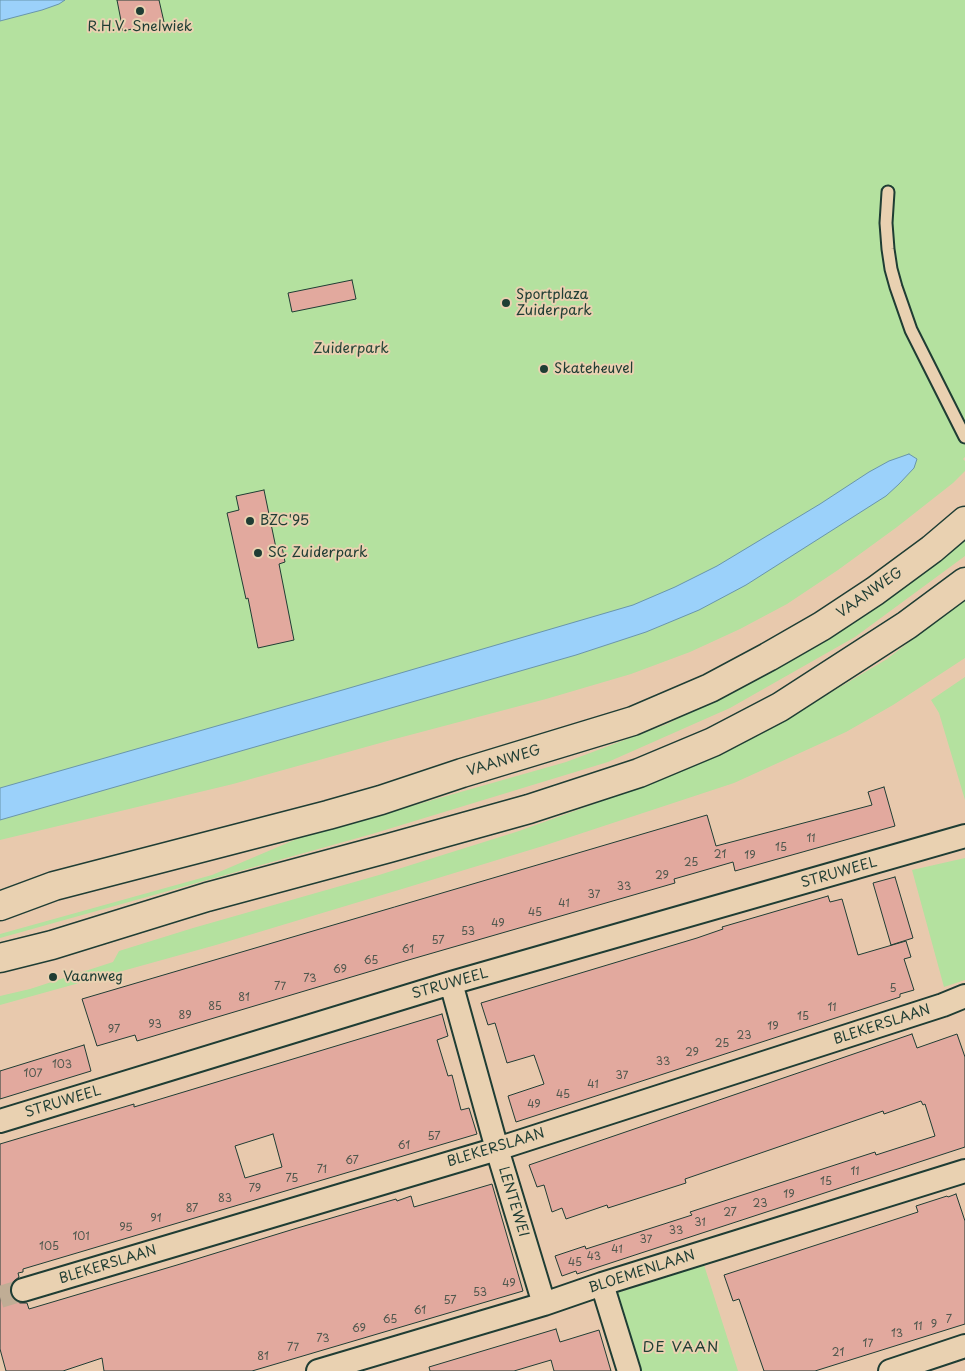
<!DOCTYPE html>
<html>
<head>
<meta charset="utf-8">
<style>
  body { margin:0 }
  canvas { display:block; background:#e8c9ad }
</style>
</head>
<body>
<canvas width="965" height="1371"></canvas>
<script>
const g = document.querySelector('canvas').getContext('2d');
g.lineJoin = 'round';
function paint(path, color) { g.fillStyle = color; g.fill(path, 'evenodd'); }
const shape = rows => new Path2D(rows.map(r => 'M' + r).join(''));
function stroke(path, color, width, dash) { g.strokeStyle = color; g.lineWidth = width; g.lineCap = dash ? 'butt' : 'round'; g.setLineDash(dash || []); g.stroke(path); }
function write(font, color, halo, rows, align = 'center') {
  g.font = font + ' "Playpen Sans",sans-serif'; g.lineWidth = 4; g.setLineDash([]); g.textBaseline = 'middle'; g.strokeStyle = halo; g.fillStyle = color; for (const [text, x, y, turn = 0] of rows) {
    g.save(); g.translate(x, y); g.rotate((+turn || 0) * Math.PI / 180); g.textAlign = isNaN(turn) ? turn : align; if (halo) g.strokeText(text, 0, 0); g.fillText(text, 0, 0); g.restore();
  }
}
const green = shape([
  [0,0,965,0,965,457,963,459,965,461,965,471,953,483,897,527,838,570,787,604,740,629,690,652,631,674,546,699,391,740,233,784,0,840,0,820,576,655,646,632,668,623,0,812],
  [965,538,965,556,855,637,730,708,608,762,372,834,0,938,0,934,212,875,299,838,566,762,667,724,768,673,883,602],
  [965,599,965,658,893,705,846,732,734,783,543,846,402,889,216,945,0,1005,0,996,30,989,113,962,119,951,193,928,379,875,519,831,644,786,707,760,803,709,887,659],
  [965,677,965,800,939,713,931,700],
  [965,858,965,980,944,987,912,870],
  [704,1265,738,1371,635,1371,611,1295]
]);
const water = shape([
  [0,0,65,0,59,4,42,10,0,21,0,0],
  [909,454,917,459,914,468,899,484,886,496,746,585,699,610,646,632,576,655,0,820,0,788,346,689,633,605,675,587,717,566,820,504,869,472,889,461,909,454]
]);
const building = shape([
  [117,0,159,0,164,22,123,31,117,0],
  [352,280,356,299,292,312,288,293,352,280],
  [264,490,276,548,282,547,285,562,279,564,294,640,258,648,248,598,246,599,227,513,239,510,236,496,264,490],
  [884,787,895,826,735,871,733,862,688,875,674,879,675,883,405,961,137,1041,135,1035,97,1046,82,999,707,815,716,846,872,805,868,792,884,787],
  [895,877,913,938,891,945,873,883,895,877],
  [828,896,830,902,842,899,858,955,906,941,911,957,904,959,914,990,900,994,900,997,516,1122,508,1096,544,1084,534,1055,507,1063,495,1023,488,1025,481,1003,697,938,723,929,722,927,828,896],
  [442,1014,448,1036,437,1040,448,1076,452,1075,461,1110,469,1108,477,1134,23,1269,23,1272,18,1273,19,1277,14,1281,10,1286,10,1293,14,1300,20,1303,27,1303,29,1309,177,1265,294,1229,396,1199,397,1201,411,1196,414,1207,492,1184,523,1291,252,1371,104,1371,102,1358,63,1371,6,1371,0,1349,0,1144,134,1104,134,1107,442,1014],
  [273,1134,282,1167,245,1178,235,1146,273,1134],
  [912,1034,917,1048,957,1034,965,1057,965,1147,577,1274,576,1271,562,1276,555,1256,585,1246,586,1249,692,1215,690,1212,875,1152,876,1155,935,1136,925,1104,923,1105,921,1101,884,1114,883,1111,685,1179,686,1183,608,1208,607,1205,566,1219,562,1208,552,1212,544,1185,537,1187,529,1165,912,1034],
  [84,1045,91,1071,0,1099,0,1071,84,1045],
  [956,1194,965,1221,965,1324,815,1371,764,1371,739,1299,733,1301,724,1275,918,1212,916,1206,947,1196,948,1197,956,1194],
  [556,1329,560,1342,599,1330,611,1371,554,1371,551,1360,514,1371,430,1371,429,1367,556,1329]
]);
const streetTunnel = shape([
  [0,1297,23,1290]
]);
const lane = shape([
  [888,192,886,223,888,249,891,269,896,287,911,330,965,437]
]);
const street = shape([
  [451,983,497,1149,544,1304],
  [0,1121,451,983,965,836],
  [602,1284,629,1371],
  [23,1290,497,1149,943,1005,965,996],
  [318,1371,544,1304,602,1284,965,1171],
  [890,1371,965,1346]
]);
const highway = shape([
  [0,906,54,886,328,815,381,800,462,773,633,721,710,688,768,657,822,626,875,591,932,549,965,521],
  [0,958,52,945,207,897,389,848,529,809,639,773,713,742,780,707,907,625,965,582]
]);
const markers = [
  [140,11,5,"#1f3d34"],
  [506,303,5,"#1f3d34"],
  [544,369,5,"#1f3d34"],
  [250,521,5,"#1f3d34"],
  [258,553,5,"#1f3d34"],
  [53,977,5,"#1f3d34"]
];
const numberNames = [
  ["11",811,839],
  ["15",781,848],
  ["21",720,855],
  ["19",750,856],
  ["25",691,863],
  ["29",662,876],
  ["33",624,887],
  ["37",594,895],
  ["41",564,904],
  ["45",535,913],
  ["49",498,924],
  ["53",468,932],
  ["57",438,941],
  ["61",408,950],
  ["65",371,961],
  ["69",340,970],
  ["73",310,979],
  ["77",280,987],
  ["5",893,989],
  ["81",244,998],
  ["85",215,1007],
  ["11",832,1008],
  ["89",185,1016],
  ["15",803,1017],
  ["93",155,1025],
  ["19",773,1027],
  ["97",114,1030],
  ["23",744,1036],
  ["25",722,1044],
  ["29",692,1053],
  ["33",663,1062],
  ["103",62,1065],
  ["107",33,1074],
  ["37",622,1076],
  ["41",593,1085],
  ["45",563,1095],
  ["49",534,1105],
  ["57",434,1137],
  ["61",404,1146],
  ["67",352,1161],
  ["71",322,1170],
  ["11",855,1172],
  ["75",292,1179],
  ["15",826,1182],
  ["79",255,1189],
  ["19",789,1195],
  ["83",225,1199],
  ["23",760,1204],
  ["87",192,1209],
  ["27",730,1213],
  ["91",156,1219],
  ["31",700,1223],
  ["95",126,1228],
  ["33",676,1231],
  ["101",81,1237],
  ["37",646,1240],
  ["105",49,1247],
  ["41",617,1250],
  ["43",594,1257],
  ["45",575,1263],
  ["49",509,1284],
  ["53",480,1293],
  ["57",450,1301],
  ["61",420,1311],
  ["65",390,1320],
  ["7",949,1320],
  ["9",934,1325],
  ["11",918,1327],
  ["69",359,1329],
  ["13",897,1334],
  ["73",323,1339],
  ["17",868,1344],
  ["77",293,1348],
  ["21",838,1353],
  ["81",263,1357]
];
const poiNames = [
  ["R.H.V. Snelwiek",140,27,"center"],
  ["Sportplaza",516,295],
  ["Zuiderpark",516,311],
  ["Skateheuvel",554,369],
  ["BZC'95",260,521],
  ["SC Zuiderpark",268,553],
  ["Vaanweg",63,977]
];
const parkNames = [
  ["Zuiderpark",351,349]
];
const streetNames = [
  ["VAANWEG",870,593,-35],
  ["VAANWEG",504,761,-17],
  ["STRUWEEL",839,873,-16],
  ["STRUWEEL",450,984,-16],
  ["BLEKERSLAAN",882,1025,-18],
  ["STRUWEEL",63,1102,-17],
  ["BLEKERSLAAN",496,1148,-17],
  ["LENTEWEI",513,1202,73],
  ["BLEKERSLAAN",108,1265,-17],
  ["BLOEMENLAAN",642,1272,-18]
];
const neighbourhoodNames = [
  ["DE VAAN",681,1348]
];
paint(green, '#b4e19f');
paint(water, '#9bd1fa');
stroke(water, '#6996ab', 1);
paint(building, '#e2a99e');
stroke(building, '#1f3d34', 1);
stroke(streetTunnel, '#c0ad95', 22, [22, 11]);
stroke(lane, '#1f3d34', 15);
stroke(street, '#1f3d34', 26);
stroke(highway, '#1f3d34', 31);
stroke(lane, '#e9d1b1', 11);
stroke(street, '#e9d1b1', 22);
stroke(highway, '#e9d1b1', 28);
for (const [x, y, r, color] of markers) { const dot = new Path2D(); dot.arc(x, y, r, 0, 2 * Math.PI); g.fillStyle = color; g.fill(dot); stroke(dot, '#e9d1b1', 2); }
write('11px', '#50584e', null, numberNames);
write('14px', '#1f3d34', '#e9d1b1', poiNames, 'left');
write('14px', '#264539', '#e9d1b1', parkNames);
write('14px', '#1f3d34', '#e9d1b1', streetNames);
g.letterSpacing = '1px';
write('15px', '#1f3d34', '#e9d1b1', neighbourhoodNames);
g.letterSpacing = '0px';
</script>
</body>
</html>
